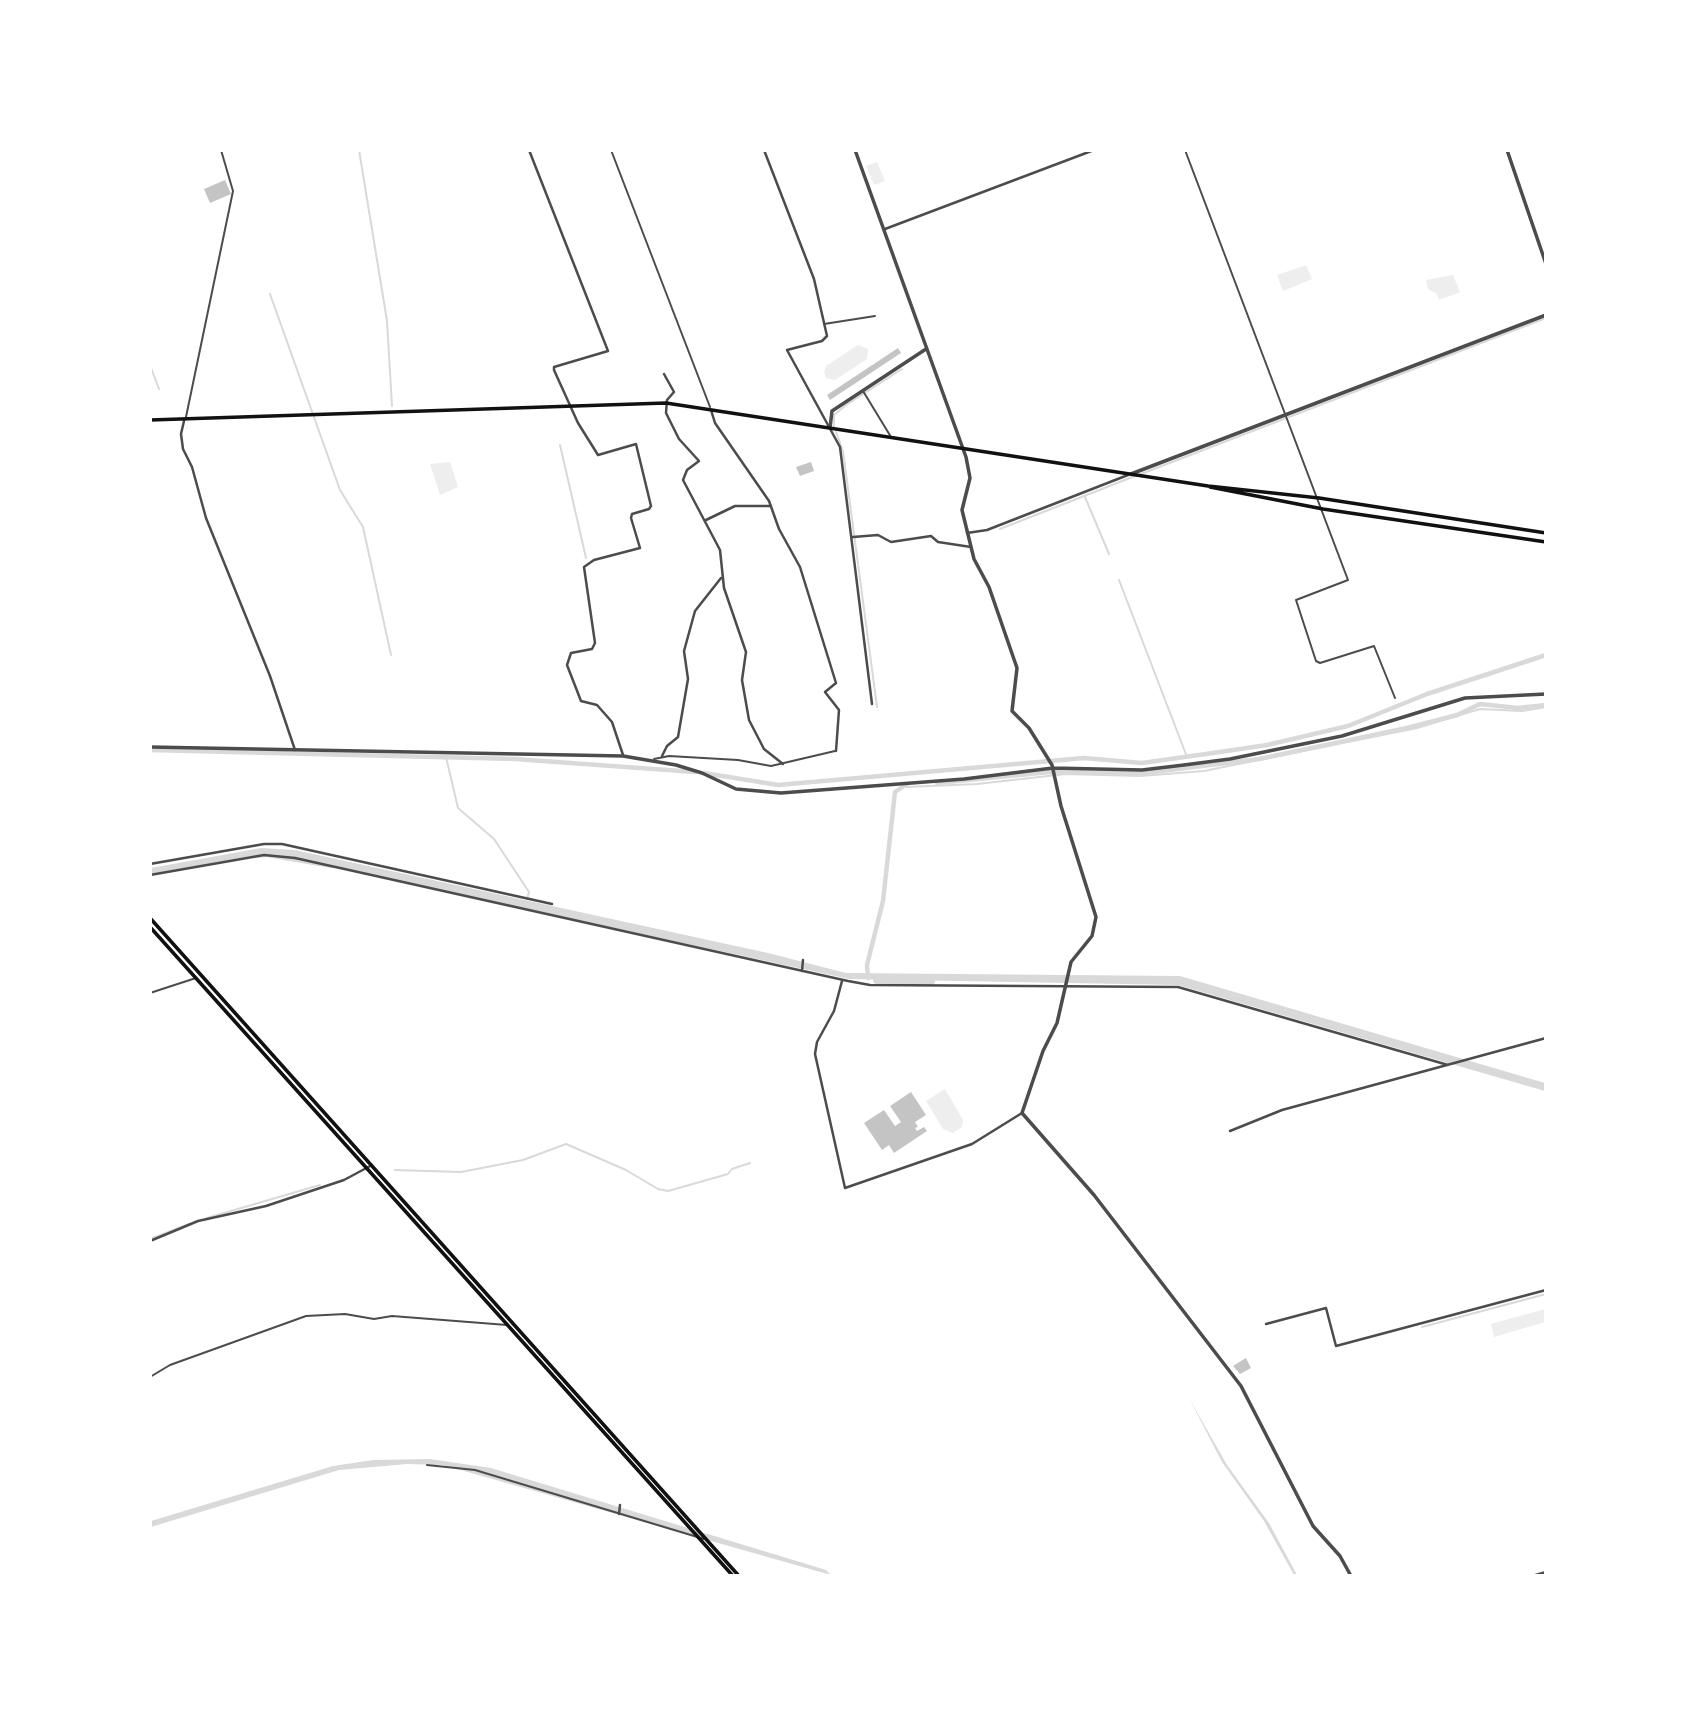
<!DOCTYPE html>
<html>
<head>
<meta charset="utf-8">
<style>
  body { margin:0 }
  #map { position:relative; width:1696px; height:1726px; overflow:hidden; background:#fff; font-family:Spectral,serif }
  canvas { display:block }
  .frame { position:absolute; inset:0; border:152px solid #fff; pointer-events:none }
</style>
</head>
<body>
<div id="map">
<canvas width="1696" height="1726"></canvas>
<div class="frame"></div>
</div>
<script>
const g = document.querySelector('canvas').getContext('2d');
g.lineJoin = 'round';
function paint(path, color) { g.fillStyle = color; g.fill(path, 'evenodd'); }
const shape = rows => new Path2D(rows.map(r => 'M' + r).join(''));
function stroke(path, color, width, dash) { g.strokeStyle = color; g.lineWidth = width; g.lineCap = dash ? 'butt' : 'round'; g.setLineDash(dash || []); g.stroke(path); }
const green = shape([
  [877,162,885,181,874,185,866,166],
  [1306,265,1312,279,1283,291,1277,275],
  [1453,275,1460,292,1439,300,1437,294,1428,289,1426,280],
  [858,345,868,349,867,359,835,380,826,378,824,372,826,366],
  [450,462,458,487,440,495,430,464],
  [945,1089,963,1120,962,1127,953,1133,943,1129,926,1101],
  [1545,1309,1545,1322,1494,1337,1491,1324]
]);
const water = shape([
  [261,848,295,850,768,953,846,973,1180,976,1545,1083,1545,1091,1178,985,849,979,269,853,151,874,151,868],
  [1189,1398,1227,1465,1269,1523,1297,1575,1294,1575,1264,1521,1222,1462],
  [430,1459,491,1468,826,1570,831,1575,443,1465,407,1464,339,1470,151,1527,151,1521,333,1466,373,1460]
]);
const stream = shape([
  [359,150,387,321,392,406],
  [270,294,340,490,363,527,391,655],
  [150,365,159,389],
  [834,426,834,415,846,405,902,369],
  [836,432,843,451,877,707],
  [560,445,586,558],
  [1141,474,1546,318],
  [1085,497,1109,554],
  [1000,529,1135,476],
  [1119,580,1187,757],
  [446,757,458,808,494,839,529,892,527,899],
  [906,787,977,784,1066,774,1140,776,1204,771,1417,728,1480,709,1522,711,1546,707],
  [395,1170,461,1172,523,1160,566,1144,626,1170,658,1189,668,1191,728,1174,732,1169,750,1163],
  [207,1218,320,1185],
  [150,1239,189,1224],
  [1422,1327,1546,1294]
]);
const canal = shape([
  [150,750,515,759,695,772],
  [704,773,778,785,1084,758,1142,763,1213,753,1267,745,1348,726,1427,694,1546,655],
  [937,783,1050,772,1145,773,1259,759,1407,728,1457,715,1480,704,1518,708,1546,705],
  [868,978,867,965,883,901,895,792,907,784]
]);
const river = shape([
  [257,854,267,853,331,864],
  [877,980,931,981]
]);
const building = shape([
  [225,180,231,194,210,203,204,189],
  [898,348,901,353,830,400,827,395],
  [811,462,814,471,800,476,796,467],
  [911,1092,926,1115,915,1122,918,1127,915,1128,917,1131,924,1127,927,1131,894,1153,889,1145,882,1150,864,1123,884,1110,895,1126,901,1122,890,1106],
  [1246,1358,1251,1368,1240,1374,1233,1366]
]);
const service = shape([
  [611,150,710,407],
  [1185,150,1348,580,1296,600,1316,661,1320,663,1374,646,1395,698],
  [824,324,875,316],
  [863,391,891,437],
  [186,417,233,191,221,150],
  [654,759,669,756,738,760,771,766,835,751],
  [150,993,196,978],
  [150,1377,170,1365,306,1316,345,1314,374,1319,392,1316,507,1325],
  [427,1465,475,1470,704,1539]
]);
const minor = shape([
  [529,150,608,351,554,367,554,370,578,423,598,455,636,444,651,506,649,509,632,514,631,518,640,548,594,560,584,567,595,643,592,649,571,653,567,665,581,701,597,705,612,722,623,755],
  [764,150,814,279,827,336,822,341,787,350,840,447,872,704],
  [885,229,1094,150],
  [664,374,674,392,667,400,666,413,679,439,699,461,687,470,683,480,720,550,724,588,746,652,742,680,749,720,764,749,783,764],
  [711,410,715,423,769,501,779,529,800,567,836,683,825,692,839,710,836,751],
  [184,421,181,434,183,449,192,467,206,518,270,676,295,750],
  [706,520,735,506,771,506],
  [967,533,987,530,1128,475],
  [853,537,878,535,891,542,931,536,938,542,971,547],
  [662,756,667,746,678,737,688,679,684,651,695,611,721,578],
  [150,864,264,844,282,844,552,904],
  [150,875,264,855,295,858,848,981,870,985,1178,987,1448,1065],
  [802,971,803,960],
  [842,981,834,1011,817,1042,815,1054,845,1188,972,1144,1022,1113],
  [1230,1131,1282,1110,1546,1038],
  [150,1241,198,1221,266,1206,344,1180,372,1165],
  [1266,1324,1326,1308,1336,1346,1546,1290],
  [619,1514,620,1505],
  [1532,1576,1546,1572]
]);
const tertiary = shape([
  [855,150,966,457,970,478,962,510,974,559,989,587,1017,668,1012,711,1029,728,1052,765,1061,806,1096,917,1092,936,1071,962,1057,1023,1043,1051,1022,1113,1094,1195,1241,1386,1313,1526,1340,1556,1351,1576],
  [1507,150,1546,264],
  [830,428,832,411,926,349],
  [1131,474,1546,315],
  [150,747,623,756,676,765,702,773,736,789,781,793,964,779,1053,768,1142,770,1184,765,1230,759,1342,736,1465,698,1546,694]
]);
const secondary = shape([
  [150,420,666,403,1208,486,1319,498,1546,533],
  [1210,487,1323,509,1546,542],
  [150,918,739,1576],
  [150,927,733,1576]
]);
paint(green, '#eee');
paint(water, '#d9d9d9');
stroke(stream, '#d9d9d9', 2);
stroke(canal, '#d9d9d9', 4.5);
stroke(river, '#d9d9d9', 8);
paint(building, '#c4c4c4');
stroke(service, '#4c4c4c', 2);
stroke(minor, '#4c4c4c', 2.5);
stroke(tertiary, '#4c4c4c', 3.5);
stroke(secondary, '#111', 3.5);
</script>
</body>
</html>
